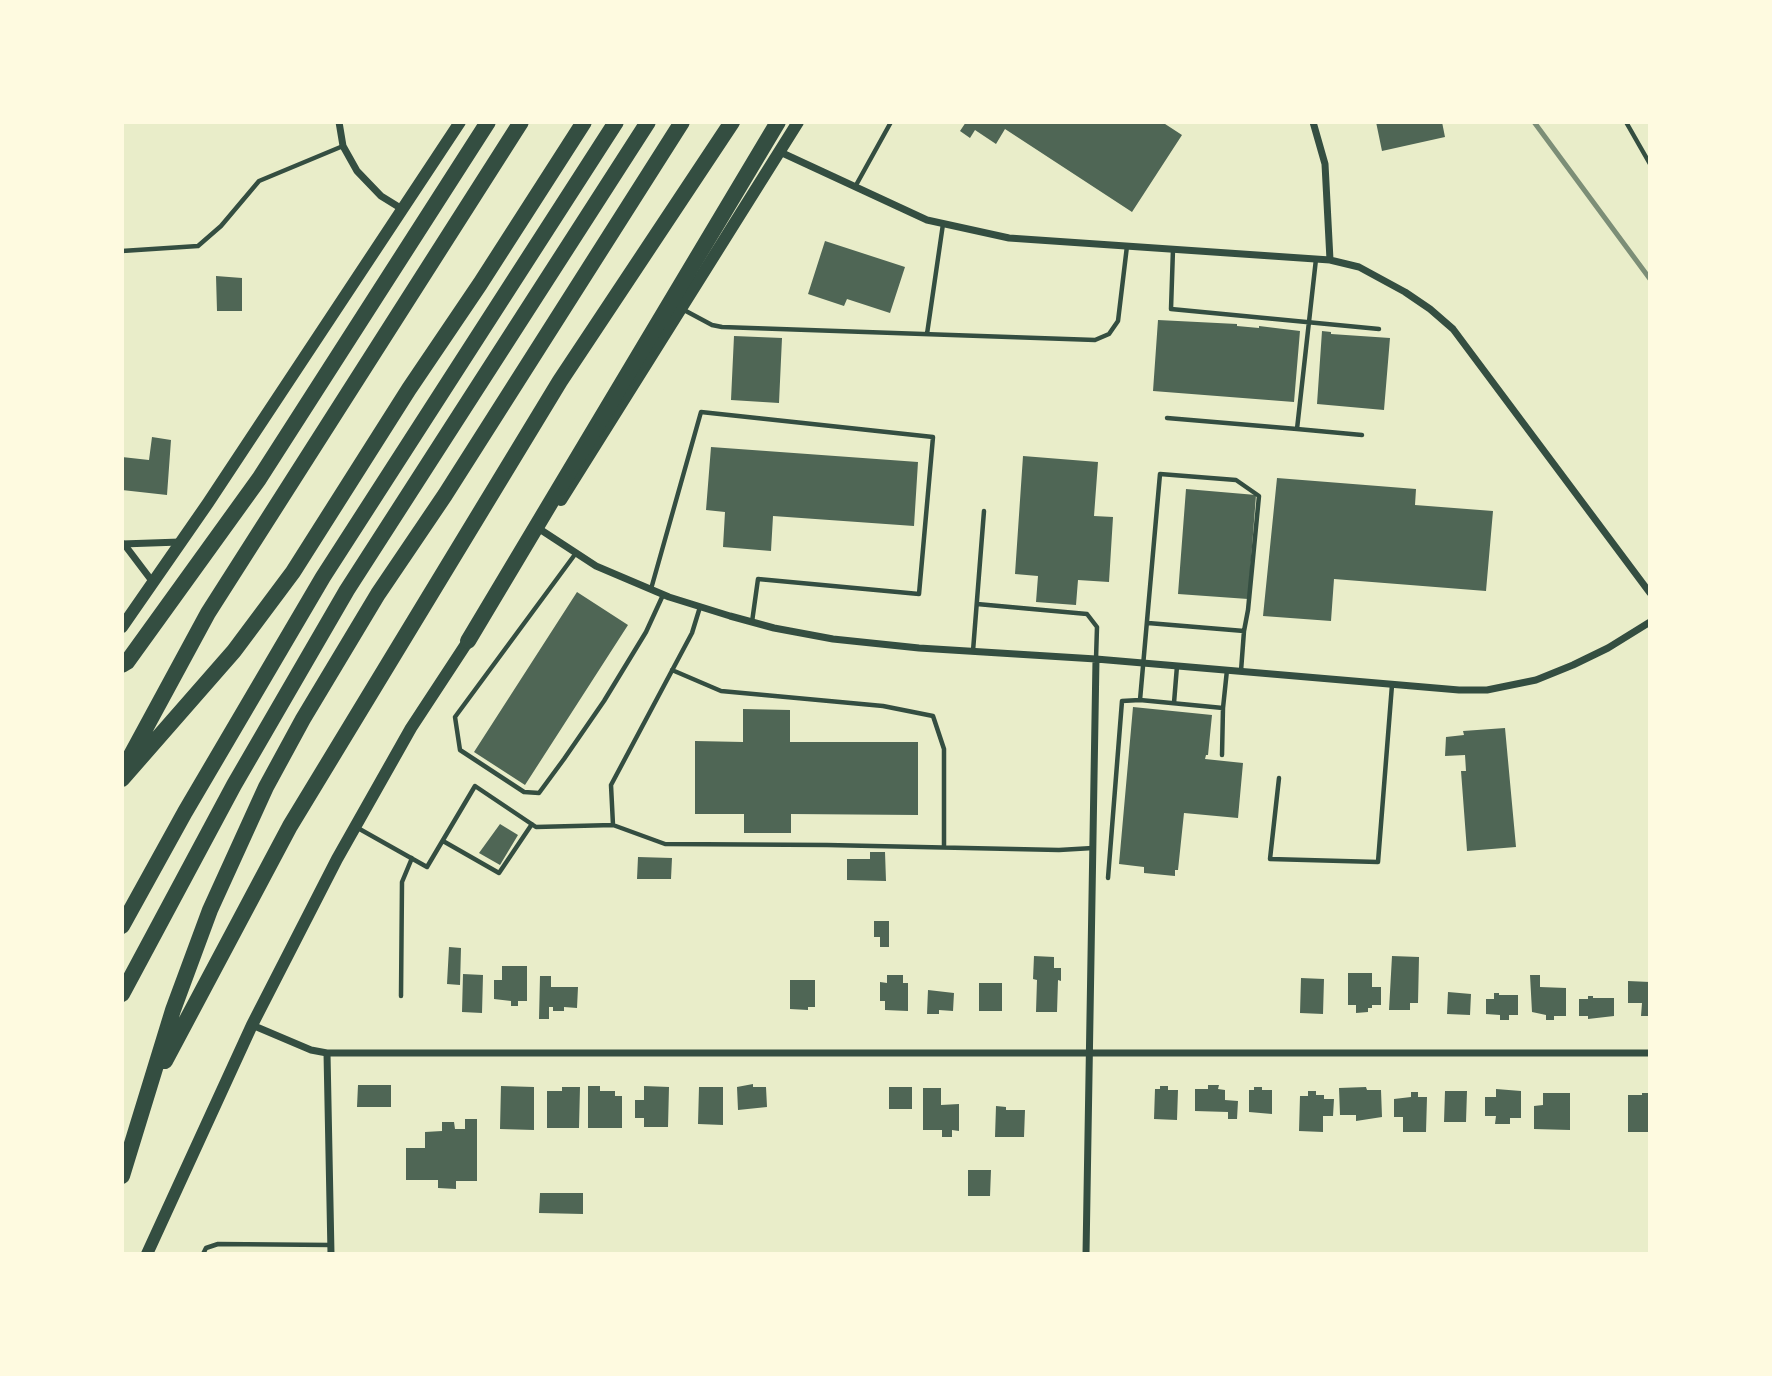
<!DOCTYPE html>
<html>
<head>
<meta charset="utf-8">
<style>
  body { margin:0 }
  #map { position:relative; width:1772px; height:1376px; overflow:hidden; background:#e9edc9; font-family:"Crimson Pro",serif }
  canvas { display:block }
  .frame { position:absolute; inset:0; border:124px solid #fefae0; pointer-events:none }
</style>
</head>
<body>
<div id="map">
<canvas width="1772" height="1376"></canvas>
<div class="frame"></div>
</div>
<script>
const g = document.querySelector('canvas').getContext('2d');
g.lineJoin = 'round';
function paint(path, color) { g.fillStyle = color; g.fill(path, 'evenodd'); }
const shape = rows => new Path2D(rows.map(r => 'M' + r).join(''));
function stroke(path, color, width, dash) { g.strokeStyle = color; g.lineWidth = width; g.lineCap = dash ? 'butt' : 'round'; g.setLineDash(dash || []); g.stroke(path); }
const building = shape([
  [966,122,1162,122,1182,135,1132,212,1005,129,996,144,975,130,970,138,960,131],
  [1376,122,1442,122,1445,137,1382,151],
  [825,241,905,267,890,313,847,299,844,306,808,294],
  [216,276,242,278,242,311,217,311],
  [1158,320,1237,324,1237,326,1259,328,1259,326,1300,331,1294,402,1153,391],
  [1322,331,1331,332,1331,334,1390,338,1384,410,1317,404],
  [734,336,782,338,779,403,731,400],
  [152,437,171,440,167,495,122,490,122,457,149,460],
  [711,447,918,462,914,526,773,516,771,551,723,547,725,512,706,510],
  [1023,456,1098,462,1094,516,1113,517,1109,582,1078,580,1076,605,1036,602,1038,576,1015,574],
  [1277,478,1416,489,1415,505,1493,511,1486,591,1334,579,1331,621,1263,616],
  [1186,489,1256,495,1248,599,1178,594],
  [577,592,628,625,525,785,474,752],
  [1133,707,1212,715,1208,755,1206,755,1205,759,1243,763,1238,818,1184,813,1178,870,1175,870,1175,876,1144,873,1144,867,1119,864],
  [743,709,790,710,790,742,918,742,918,815,791,814,791,833,744,833,744,814,695,814,695,741,743,742],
  [1505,728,1516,847,1467,851,1461,771,1466,771,1465,755,1445,756,1446,737,1464,735,1463,731],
  [500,824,518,835,500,865,479,853],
  [870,852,885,852,886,881,847,880,847,859,870,859],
  [638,857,672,858,671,879,637,879],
  [874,921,889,921,889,947,880,947,880,937,874,937],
  [449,947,461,948,460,985,447,984],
  [1034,956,1054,957,1054,968,1061,968,1061,981,1058,980,1057,1012,1036,1012,1037,980,1033,979],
  [1392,956,1419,957,1418,1003,1410,1003,1410,1010,1389,1010],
  [502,966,527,966,527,1001,518,1001,518,1006,511,1006,511,1001,494,999,494,980,502,980],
  [1348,973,1372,973,1372,987,1381,987,1381,1005,1372,1005,1372,1008,1368,1008,1368,1012,1356,1013,1356,1005,1348,1005],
  [463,974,483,975,482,1013,462,1012],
  [887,975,903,975,903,983,908,983,908,1011,885,1010,885,1001,880,1001,880,982,887,983],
  [1530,975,1540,975,1540,987,1566,988,1566,1016,1554,1016,1554,1020,1546,1020,1546,1015,1532,1012],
  [540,976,551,976,551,987,578,987,577,1008,564,1007,564,1011,553,1011,553,1007,549,1007,549,1019,539,1019],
  [1301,978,1324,979,1323,1014,1300,1013],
  [790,980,815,980,815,1007,808,1007,808,1010,790,1009],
  [1628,981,1650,982,1650,1016,1641,1016,1642,1003,1628,1003],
  [979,983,1002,983,1002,1011,979,1011],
  [928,990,954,993,953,1011,939,1010,939,1014,927,1014],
  [1448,992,1471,994,1470,1015,1447,1014],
  [1494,993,1499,993,1499,995,1518,995,1518,1015,1509,1015,1509,1020,1500,1020,1500,1015,1486,1014,1486,999,1494,999],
  [1588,996,1593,996,1593,998,1614,998,1614,1016,1588,1019,1588,1016,1579,1016,1579,999,1588,999],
  [753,1084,753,1087,766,1087,767,1107,738,1110,737,1087],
  [358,1085,391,1085,391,1107,357,1107],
  [1208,1085,1219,1085,1218,1089,1225,1090,1225,1100,1238,1101,1237,1119,1228,1119,1228,1112,1195,1111,1195,1089,1208,1089],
  [501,1086,534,1087,534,1130,500,1129],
  [588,1086,600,1086,600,1091,615,1091,615,1096,622,1096,622,1128,588,1128],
  [644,1086,669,1087,668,1127,644,1127,644,1118,635,1118,635,1100,644,1100],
  [1160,1086,1168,1086,1168,1090,1178,1090,1177,1120,1154,1119,1155,1089,1160,1089],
  [562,1087,580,1087,579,1128,547,1128,547,1091,562,1091],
  [699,1087,723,1087,723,1125,698,1124],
  [889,1087,912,1087,912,1109,889,1109],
  [1254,1087,1262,1087,1262,1090,1272,1090,1272,1114,1249,1112,1249,1090,1254,1090],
  [1366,1087,1367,1090,1381,1090,1382,1117,1356,1121,1356,1115,1340,1115,1339,1088],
  [923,1088,941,1088,941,1105,959,1104,959,1131,952,1130,952,1137,942,1137,942,1130,923,1130],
  [1496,1089,1521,1091,1521,1118,1510,1118,1510,1124,1495,1124,1496,1116,1485,1116,1485,1097,1496,1097],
  [1308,1091,1316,1091,1316,1095,1324,1095,1324,1099,1334,1099,1333,1116,1323,1116,1323,1132,1299,1131,1300,1096,1308,1096],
  [1445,1091,1467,1091,1466,1122,1444,1122],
  [1411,1092,1418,1092,1418,1097,1427,1097,1426,1132,1403,1132,1403,1117,1394,1117,1394,1099,1411,1097],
  [1543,1093,1570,1093,1570,1130,1534,1129,1534,1106,1543,1105],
  [1642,1093,1650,1093,1650,1132,1628,1132,1628,1095,1642,1095],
  [996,1106,1006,1107,1006,1110,1025,1110,1024,1137,995,1137],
  [465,1119,477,1119,477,1181,456,1181,456,1189,438,1188,438,1180,406,1180,406,1148,425,1148,425,1132,442,1131,442,1122,454,1122,455,1129,465,1129],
  [968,1170,991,1170,990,1196,968,1196],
  [540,1193,583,1193,583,1214,539,1213]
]);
const service = shape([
  [1626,122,1650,164],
  [855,187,891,122],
  [1173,249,1171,309,1379,329],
  [122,251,198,246,221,226,259,181,343,146],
  [684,310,712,325,722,327,1095,340,1109,334,1118,321,1127,246],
  [927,334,943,224],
  [1167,418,1297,429,1316,259],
  [1297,429,1362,435],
  [576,553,455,717,460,750,524,792,539,793,564,759,604,701,646,632,663,595],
  [651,589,701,412,933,437,919,594,758,579,752,622],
  [977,604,1087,614,1097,627,1096,659],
  [700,607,692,633,611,785,613,825,665,844,827,845,1059,850,1093,848],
  [1148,623,1244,631,1241,671],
  [973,651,984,511],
  [672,670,721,691,883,706,933,716,944,749,944,847],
  [1174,703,1177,666],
  [1223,708,1227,670],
  [1222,755,1223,708,1140,700,1160,474,1236,480,1259,496,1248,610,1244,631],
  [1279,778,1270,859,1378,862,1392,685],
  [356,827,427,867,475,786,536,827,613,825],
  [443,841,499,873,532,824],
  [1108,878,1122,701,1140,700],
  [401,996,402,882,412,858],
  [203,1254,206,1248,218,1244,331,1245]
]);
const minor = shape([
  [339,122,343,146,357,171,381,196,402,209],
  [1313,122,1325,164,1330,260],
  [778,151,927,220,1009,238,1330,260,1359,267,1405,292,1430,309,1453,329,1650,593],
  [541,530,596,566,669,597,730,616,774,628,833,639,919,648,1096,659,1459,690,1487,690,1536,680,1573,665,1608,648,1650,622],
  [122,544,180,542],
  [124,544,152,581],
  [252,1025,311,1050,327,1053,1650,1053],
  [327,1053,331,1254],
  [1086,1254,1096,659]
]);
const secondary = shape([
  [561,500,798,122],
  [122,627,208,503,460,122],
  [147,1254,252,1025,337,859,411,728,472,635]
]);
const motorway = shape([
  [468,641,778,122],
  [122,665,127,662,259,479,488,122],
  [124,768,208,613,521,122],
  [122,779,234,651,293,572,409,389,480,284,584,122],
  [122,926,185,812,323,577,616,122],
  [122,994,234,785,347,590,648,122],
  [165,1061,290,826,560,381,732,122],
  [122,1176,173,1010,210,910,266,787,303,719,378,594,445,495,682,122]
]);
const rail = shape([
  [1534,122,1650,279]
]);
paint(building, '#4f6655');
stroke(service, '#344e41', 4.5);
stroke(minor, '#344e41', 7);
stroke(secondary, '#344e41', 12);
stroke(motorway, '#344e41', 16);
stroke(rail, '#7c8e77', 5);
</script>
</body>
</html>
